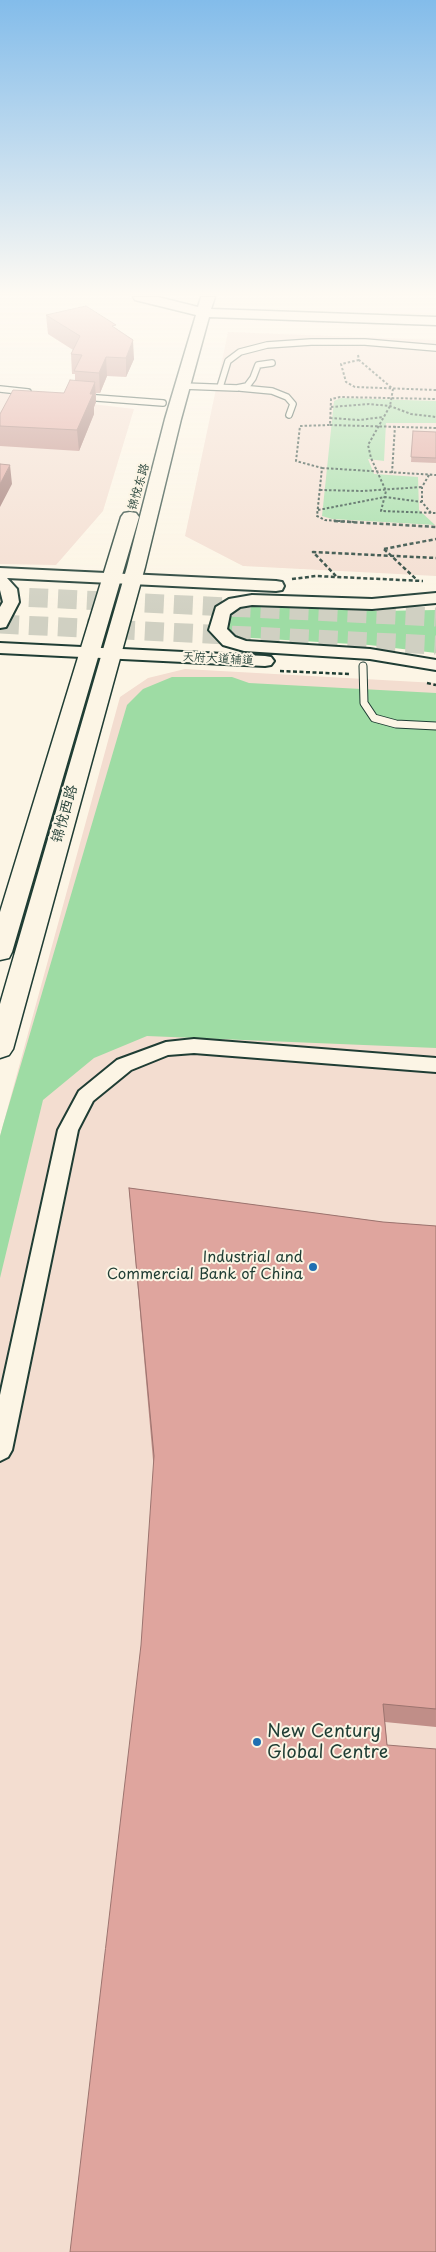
<!DOCTYPE html>
<html>
<head>
<meta charset="utf-8">
<style>
  body { margin:0 }
  canvas { display:block; background:#fcf5e5 }
</style>
</head>
<body>
<canvas width="436" height="2252"></canvas>
<script>
const g = document.querySelector('canvas').getContext('2d');
g.lineJoin = 'round';
function paint(path, color) { g.fillStyle = color; g.fill(path, 'evenodd'); }
const shape = rows => new Path2D(rows.map(r => 'M' + r).join(''));
function stroke(path, color, width, dash) { g.strokeStyle = color; g.lineWidth = width; g.lineCap = dash ? 'butt' : 'round'; g.setLineDash(dash || []); g.stroke(path); }
function write(font, color, halo, rows, align = 'center') {
  g.font = font + ' "Playpen Sans","LXGW WenKai TC",sans-serif'; g.lineWidth = 4; g.setLineDash([]); g.textBaseline = 'middle'; g.strokeStyle = halo; g.fillStyle = color; for (const [text, x, y, turn = 0] of rows) {
    g.save(); g.translate(x, y); g.rotate((+turn || 0) * Math.PI / 180); g.textAlign = isNaN(turn) ? turn : align; if (halo) g.strokeText(text, 0, 0); g.fillText(text, 0, 0); g.restore();
  }
}
const built = shape([
  [228,332,436,340,436,576,243,566,185,536],
  [0,393,134,409,103,511,56,565,0,564],
  [185,669,436,683,436,2252,0,2252,0,1136,120,697,148,678]
]);
const green = shape([
  [341,398,436,401,436,423,386,423,384,461,368,459,374,474,418,477,419,510,435,525,332,519,322,516,334,401],
  [247,605,374,611,436,610,436,653,369,645,235,637,225,630,231,610],
  [172,677,232,677,249,683,436,693,436,1048,147,1036,94,1058,43,1100,0,1278,0,1136,3,1125,127,705,143,689]
]);
const primaryTunnel = shape([
  [0,596,436,617],
  [0,624,436,645]
]);
const pathFar1 = shape([
  [358,355,359,360,393,389,390,406,368,445,371,458,386,491,381,511,436,513],
  [359,360,341,364,346,382,355,387,436,390],
  [331,407,369,404,390,406,411,414,436,417],
  [330,418,359,420,383,417],
  [330,425,436,428],
  [322,468,436,475],
  [392,473,395,426],
  [429,475,422,487,422,502,431,513],
  [320,490,363,491,422,487],
  [318,510,385,497,422,502],
  [354,522,325,520,317,516,322,468,296,461,300,426,330,425,331,399,340,397,436,399]
]);
const path = shape([
  [334,521,436,527],
  [384,549,436,539],
  [384,549,417,580],
  [336,576,313,552,436,558],
  [292,579,316,576,423,581],
  [280,671,349,674],
  [427,683,436,685]
]);
const serviceFar1 = shape([
  [183,386,237,388,247,386,253,378,258,365,272,363],
  [220,387,228,361,240,352,267,345,311,342,365,342,436,348],
  [240,388,272,391,287,397,293,404,289,415],
  [0,389,28,392],
  [84,397,163,403]
]);
const service = shape([
  [363,666,364,703,374,718,396,724,436,726]
]);
const minor = shape([
  [194,1039,436,1058,436,1072,194,1053,168,1055,131,1070,93,1101,78,1130,12,1450,8,1457,0,1461,0,1395,58,1130,79,1091,117,1060,166,1042,194,1039]
]);
const tertiary = shape([
  [0,568,276,581,282,582,284,586,282,590,276,591,7,578,17,589,19,602,6,627,0,628,0,607,3,602,0,590,0,568],
  [436,593,436,603,372,609,252,605,240,607,230,614,227,629,235,637,246,641,370,649,436,660,436,670,370,659,244,651,223,645,209,630,216,607,229,599,252,595,372,599,436,593],
  [0,643,265,656,271,657,274,661,271,665,265,666,0,653,0,643]
]);
const secondary = shape([
  [133,297,158,297,198,307,201,297,215,297,211,309,436,317,436,325,209,317,181,419,145,567,13,1049,9,1055,0,1058,0,1004,127,567,165,419,196,315,135,300,133,297],
  [130,512,136,513,139,517,12,952,9,958,0,960,0,912,121,517,124,513,130,512]
]);
const wall = shape([
  [46,315,116,328,134,359,126,377,107,376,100,393,96,393,96,402,94,407,94,414,79,451,0,446,0,414,64,393,75,381,75,374,72,374,71,354,73,350,48,334],
  [413,431,436,432,436,463,411,462],
  [129,1188,383,1222,436,1226,436,1727,385,1722,436,2252,153,1460]
]);
const shadedWall = shape([
  [133,340,134,359,126,377,126,358],
  [106,357,107,376,100,393,99,373],
  [95,382,96,402,94,407,94,414,79,451,77,430,90,394],
  [10,465,12,484,0,507,0,484]
]);
const building = shape([
  [86,306,116,325,112,326,133,340,126,358,106,357,99,373,74,371,82,355,71,354,80,336,46,315,86,306],
  [70,380,95,382,90,394,93,394,77,430,0,426,0,414,13,390,64,393,70,380],
  [413,431,436,432,436,458,411,457,413,431],
  [0,464,10,465,0,484,0,464],
  [129,1188,383,1222,436,1226,436,1709,383,1704,387,1745,436,1749,436,2252,70,2252,141,1645,154,1456,129,1188]
]);
const markers = [
  [313,1267,5,"#1f6fb2"],
  [257,1742,5,"#1f6fb2"]
];
const farStreetnames = [
  ["锦悦东路",139,487,-74],
  ["天府大道辅道",218,659,3]
];
const streetNames = [
  ["锦悦西路",65,814,-74]
];
const poiNames = [
  ["Industrial and",303,1258],
  ["Commercial Bank of China",303,1275]
];
const nearPoinames = [
  ["New Century",267,1732],
  ["Global Centre",267,1753]
];
paint(built, '#f3ddd0');
paint(green, '#9edca4');
stroke(primaryTunnel, '#d0d0c2', 19, [19, 10]);
stroke(serviceFar1, '#1f3d34', 8);
stroke(service, '#1f3d34', 9);
stroke(minor, '#1f3d34', 4);
stroke(tertiary, '#1f3d34', 4);
stroke(secondary, '#1f3d34', 3);
stroke(pathFar1, '#1f3d34', 2, [2.5, 2]);
stroke(path, '#1f3d34', 2.5, [4, 2.5]);
stroke(serviceFar1, '#fcf5e5', 5.5);
stroke(service, '#fcf5e5', 7);
paint(minor, '#fcf5e5');
paint(tertiary, '#fcf5e5');
paint(secondary, '#fcf5e5');
paint(wall, '#c08e88');
paint(shadedWall, '#9c746f');
paint(building, '#dfa59e');
stroke(building, '#9c746f', 1);
const sky = g.createLinearGradient(0, 0, 0, 613);
sky.addColorStop(0, '#83bcea');
sky.addColorStop(0.48, '#fefaf3');
sky.addColorStop(1, '#fefaf300');
g.fillStyle = sky;
g.fillRect(0, 0, 436, 613);
for (const [x, y, r, color] of markers) { const dot = new Path2D(); dot.arc(x, y, r, 0, 2 * Math.PI); g.fillStyle = color; g.fill(dot); stroke(dot, '#fcf5e5', 2); }
write('12px', '#1f3d34', '#fcf5e5', farStreetnames);
write('15px', '#1f3d34', '#fcf5e5', streetNames);
write('15px', '#1f3d34', '#fcf5e5', poiNames, 'right');
write('18px', '#1f3d34', '#fcf5e5', nearPoinames, 'left');
</script>
</body>
</html>
